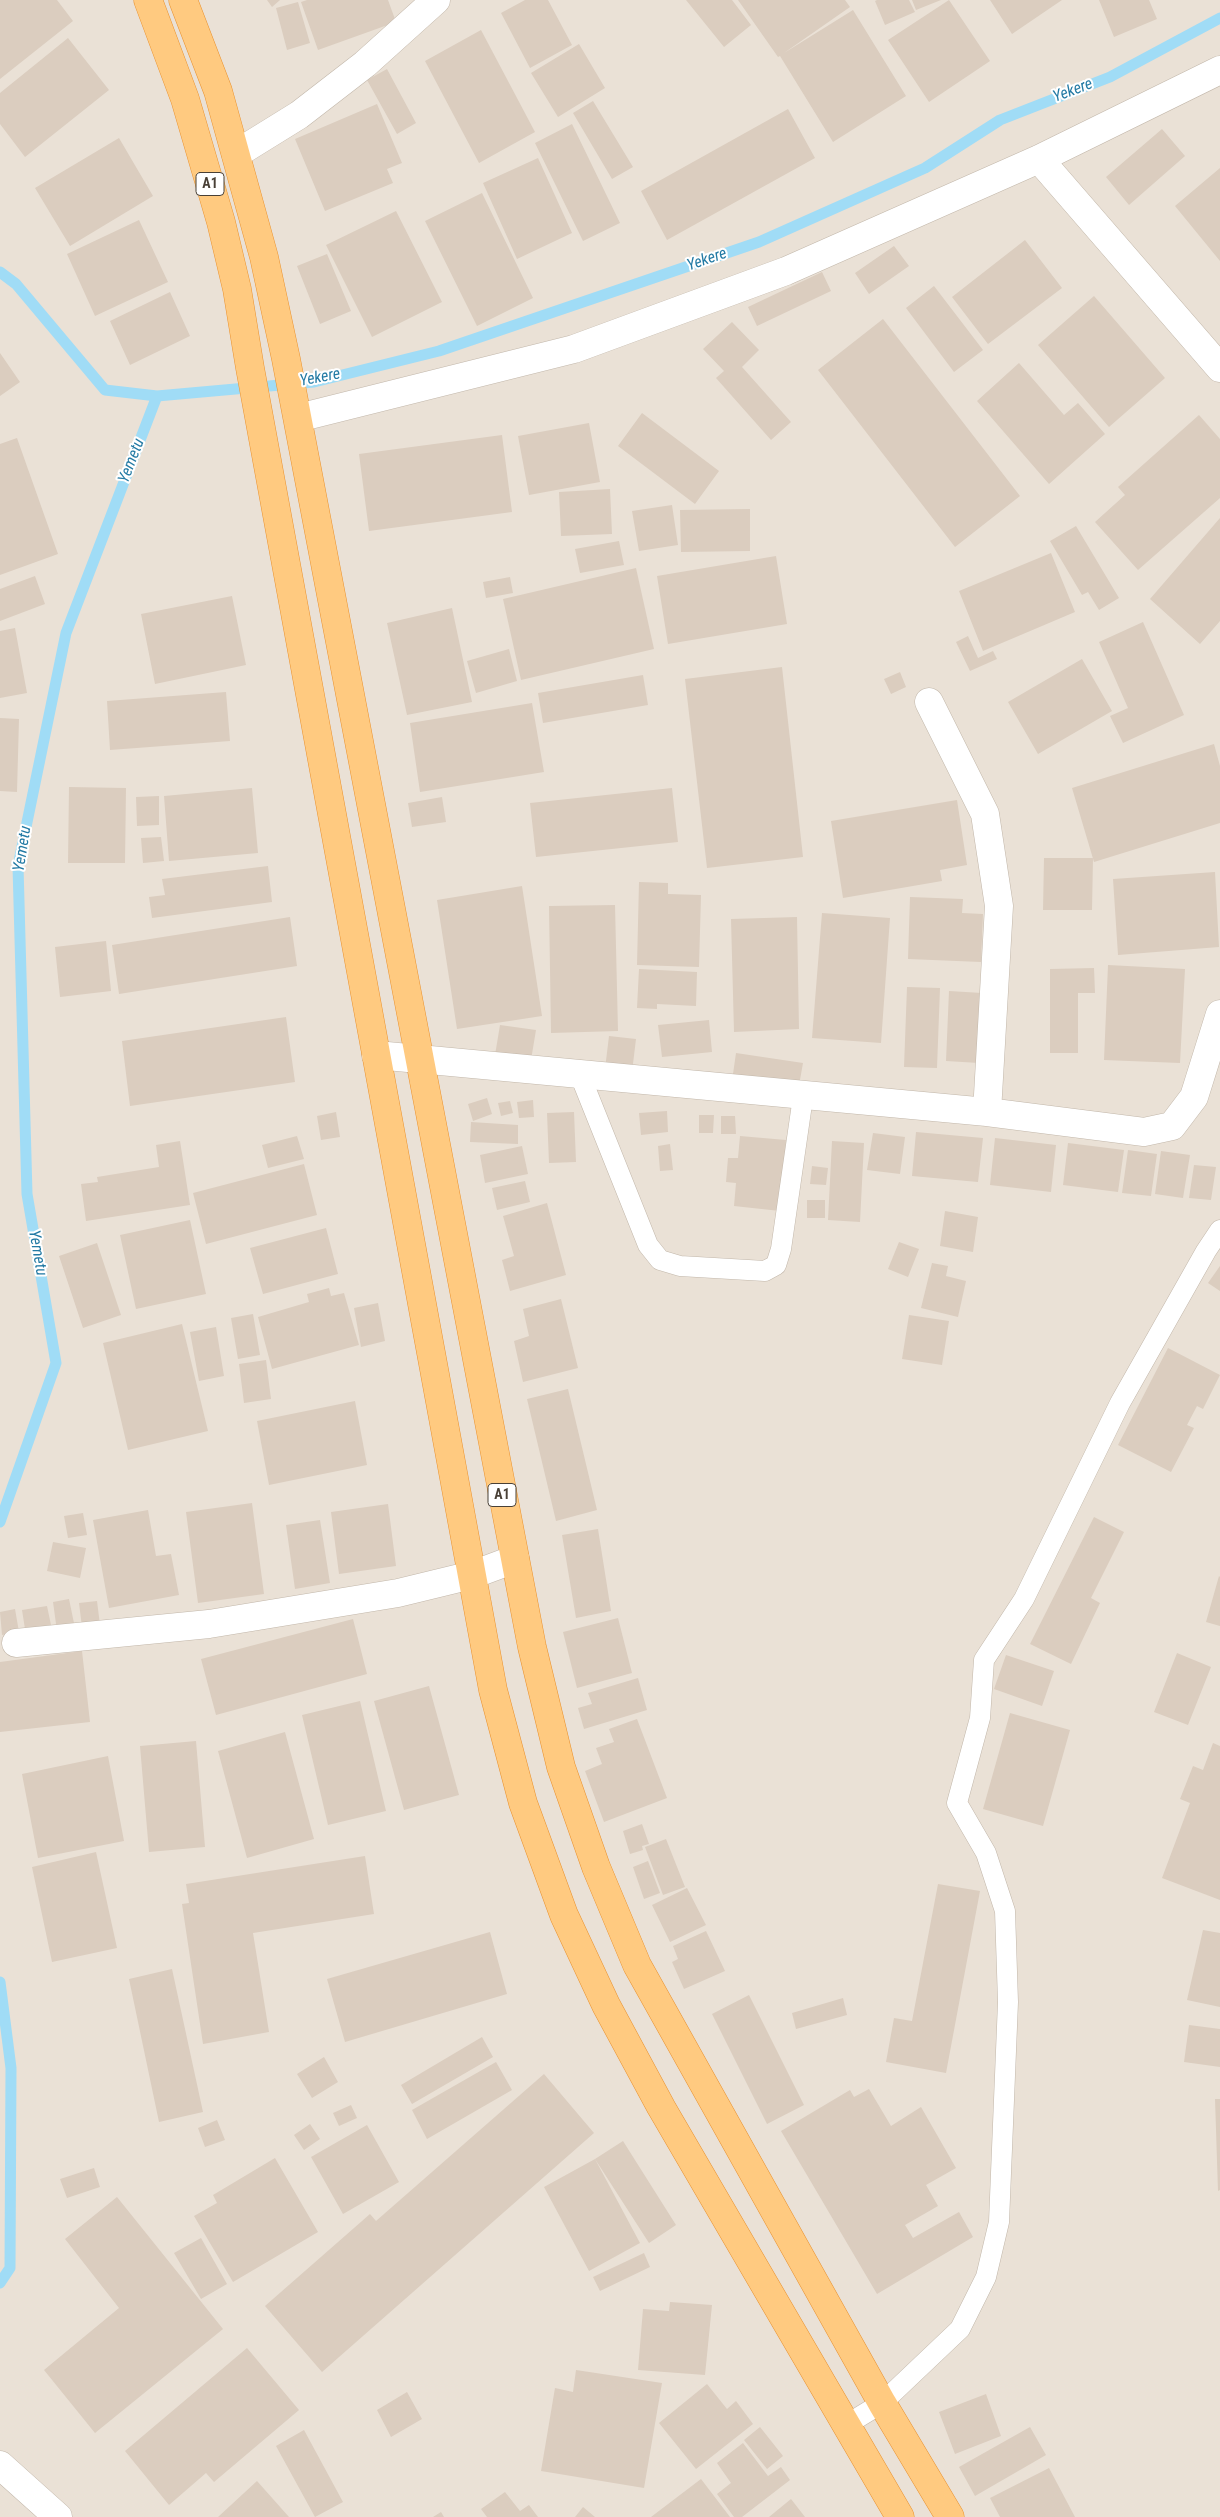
<!DOCTYPE html>
<html>
<head>
<meta charset="utf-8">
<style>
  body { margin:0 }
  canvas { display:block; background:#f5f0e8 }
</style>
</head>
<body>
<canvas width="1220" height="2517"></canvas>
<script>
const g = document.querySelector('canvas').getContext('2d');
g.lineJoin = 'round';
function paint(path, color) { g.fillStyle = color; g.fill(path, 'evenodd'); }
const shape = rows => new Path2D(rows.map(r => 'M' + r).join(''));
function stroke(path, color, width, dash) { g.strokeStyle = color; g.lineWidth = width; g.lineCap = dash ? 'butt' : 'round'; g.setLineDash(dash || []); g.stroke(path); }
function write(font, color, halo, rows, align = 'center') {
  g.font = font + ' "Roboto Condensed",sans-serif'; g.lineWidth = 4; g.setLineDash([]); g.textBaseline = 'middle'; g.strokeStyle = halo; g.fillStyle = color; for (const [text, x, y, turn = 0] of rows) {
    g.save(); g.translate(x, y); g.rotate((+turn || 0) * Math.PI / 180); g.textAlign = isNaN(turn) ? turn : align; if (halo) g.strokeText(text, 0, 0); g.fillText(text, 0, 0); g.restore();
  }
}
const residential = shape([
  [0,0,1220,0,1220,2517,0,2517]
]);
const stream = shape([
  [0,272,16,284,105,390,157,396,314,382,439,351,759,242,925,168,1000,120,1110,77,1220,18],
  [0,1522,56,1363,27,1194,18,866,66,633,157,396],
  [0,1982,11,2068,10,2268,0,2283]
]);
const building = shape([
  [0,0,57,0,73,21,0,79],
  [267,0,280,0,272,7],
  [307,0,388,0,396,22,318,50,301,2],
  [525,0,548,0,572,45,530,68,501,13],
  [686,0,732,0,751,25,724,47],
  [738,0,845,0,850,7,784,53,853,10,906,96,833,142,780,56,778,57],
  [877,0,909,0,915,12,885,25,875,1],
  [912,0,941,0,916,10],
  [949,0,990,61,929,102,888,40],
  [990,0,1062,0,1012,34],
  [1099,0,1149,0,1157,19,1114,37],
  [298,2,310,43,287,50,276,8],
  [481,30,535,132,479,163,425,61],
  [68,38,109,90,25,157,0,124,0,93],
  [579,44,605,88,558,117,531,73],
  [387,69,416,123,397,134,367,80],
  [593,101,633,167,612,179,573,113],
  [377,104,402,163,387,169,393,183,325,211,295,139],
  [788,109,815,158,667,240,641,191],
  [572,124,620,223,583,241,535,143],
  [1162,129,1185,156,1129,205,1106,177],
  [119,138,153,196,70,246,35,188],
  [538,158,572,233,517,259,483,183],
  [1220,168,1220,261,1175,206],
  [482,193,533,298,477,326,425,221],
  [396,211,442,302,372,337,326,245],
  [139,220,168,282,95,316,67,254],
  [1025,240,1062,288,988,344,952,297],
  [894,246,909,266,869,294,855,273],
  [327,254,351,311,320,324,297,266],
  [822,272,831,291,757,326,748,307],
  [934,286,983,350,954,372,906,308],
  [170,292,190,336,130,365,110,321],
  [1094,296,1165,378,1109,427,1038,345],
  [883,319,1020,496,955,547,818,370],
  [732,322,759,350,742,367,791,422,771,440,716,378,724,371,703,349],
  [0,353,20,382,0,396],
  [1019,363,1064,415,1078,403,1105,434,1049,484,977,401],
  [642,413,719,471,695,504,618,446],
  [1199,415,1220,439,1220,498,1138,570,1095,522,1125,495,1118,487],
  [589,423,600,482,529,495,518,436],
  [502,435,512,512,369,531,359,454],
  [17,438,58,554,0,575,0,444],
  [610,489,612,534,561,536,559,492],
  [672,505,678,545,639,551,632,511],
  [750,509,750,551,681,552,680,510],
  [1220,518,1220,621,1200,644,1150,599],
  [1076,526,1119,598,1099,610,1088,592,1082,595,1050,541],
  [619,541,624,565,580,573,575,549],
  [1051,553,1075,612,983,651,959,591],
  [776,556,787,624,668,644,657,576],
  [636,568,654,649,521,680,503,599],
  [35,576,45,604,0,621,0,589],
  [510,577,513,593,486,598,483,582],
  [232,596,246,665,155,684,141,614],
  [452,608,472,702,407,715,387,623],
  [1143,622,1184,715,1123,743,1110,716,1128,708,1099,642],
  [15,628,27,693,0,698,0,631],
  [968,636,978,658,993,651,997,659,970,671,956,642],
  [509,649,517,681,476,693,467,661],
  [1082,659,1112,711,1038,754,1008,702],
  [782,667,803,857,707,868,685,679],
  [900,672,906,687,891,694,884,679],
  [643,675,648,705,543,723,538,693],
  [226,692,230,741,110,750,107,701],
  [532,703,544,772,420,792,410,723],
  [0,718,19,719,17,792,0,791],
  [1214,744,1220,766,1220,823,1094,862,1072,788],
  [69,787,126,788,125,863,68,863],
  [252,788,258,853,169,861,164,796],
  [672,788,678,842,536,857,530,803],
  [159,796,159,825,137,826,136,797],
  [442,797,446,822,412,827,408,803],
  [957,800,967,865,940,870,942,881,843,898,831,821],
  [161,837,164,861,143,863,141,838],
  [1044,858,1093,858,1092,910,1043,910],
  [268,866,272,902,152,918,149,897,165,895,162,879],
  [1215,872,1219,947,1118,955,1113,879],
  [639,882,668,883,668,894,701,895,699,967,637,965],
  [522,886,542,1016,457,1029,437,900],
  [910,897,963,899,962,913,983,914,981,962,908,959],
  [615,905,618,1031,551,1033,549,906],
  [822,913,890,918,881,1043,812,1038],
  [290,917,297,966,119,994,112,945],
  [797,917,799,1029,734,1032,731,919],
  [106,941,111,991,60,997,55,947],
  [1108,965,1185,969,1180,1063,1104,1060],
  [1094,968,1095,993,1078,993,1078,1053,1050,1053,1050,969],
  [639,969,697,972,696,1006,657,1004,657,1009,637,1008],
  [907,987,940,988,937,1068,904,1067],
  [949,991,982,993,979,1063,946,1061],
  [286,1017,295,1082,130,1106,122,1041],
  [709,1020,712,1052,662,1057,658,1025],
  [500,1025,536,1030,531,1060,495,1055],
  [609,1036,636,1039,632,1072,605,1069],
  [736,1053,803,1063,798,1091,732,1081],
  [487,1098,492,1114,473,1121,468,1104],
  [533,1100,534,1117,519,1118,517,1102],
  [510,1101,513,1113,501,1116,498,1103],
  [667,1111,668,1132,641,1135,639,1113],
  [336,1112,340,1137,321,1140,317,1116],
  [574,1112,576,1162,549,1163,547,1113],
  [699,1115,714,1115,713,1133,699,1133],
  [721,1116,735,1116,736,1134,721,1134],
  [471,1122,518,1125,518,1144,470,1142],
  [916,1132,983,1138,978,1182,912,1176],
  [873,1133,905,1137,900,1174,867,1170],
  [297,1136,304,1159,268,1168,262,1145],
  [740,1136,786,1140,780,1211,734,1206,736,1183,726,1182,728,1158,738,1158],
  [995,1138,1056,1145,1051,1192,990,1185],
  [180,1141,190,1205,86,1221,81,1184,98,1182,97,1177,159,1167,156,1145],
  [832,1141,864,1143,860,1222,828,1220],
  [1068,1143,1124,1150,1118,1192,1063,1185],
  [670,1144,673,1170,660,1171,658,1146],
  [522,1146,528,1174,485,1183,480,1155],
  [1128,1150,1157,1154,1151,1196,1122,1193],
  [1161,1151,1190,1155,1183,1198,1155,1194],
  [304,1164,317,1215,206,1244,193,1193],
  [1194,1165,1216,1167,1211,1200,1189,1198],
  [812,1166,828,1168,826,1185,810,1184],
  [525,1181,530,1202,497,1210,492,1188],
  [807,1200,825,1200,825,1218,807,1218],
  [547,1203,566,1275,510,1291,502,1260,514,1256,503,1216],
  [945,1211,978,1217,973,1252,940,1246],
  [190,1220,206,1294,136,1309,120,1235],
  [326,1228,338,1274,263,1294,250,1248],
  [899,1242,919,1249,908,1277,888,1269],
  [97,1243,121,1315,83,1328,59,1256],
  [932,1263,948,1266,946,1276,966,1281,958,1317,921,1308],
  [1220,1266,1220,1291,1208,1283],
  [329,1288,331,1296,344,1293,359,1345,272,1369,258,1317,309,1302,307,1294],
  [561,1299,578,1368,523,1382,514,1341,529,1336,523,1309],
  [378,1303,385,1341,361,1347,354,1308],
  [253,1314,260,1355,238,1359,231,1318],
  [909,1315,949,1321,942,1365,902,1359],
  [182,1324,208,1431,128,1450,103,1343],
  [216,1327,224,1376,199,1381,190,1332],
  [1168,1348,1220,1375,1203,1409,1197,1406,1187,1425,1194,1428,1171,1472,1118,1445],
  [266,1360,271,1399,244,1403,239,1364],
  [568,1389,597,1510,556,1521,527,1399],
  [355,1401,367,1465,269,1485,257,1421],
  [252,1503,264,1594,198,1603,186,1512],
  [388,1504,396,1566,339,1574,331,1512],
  [148,1510,156,1556,171,1554,179,1595,109,1608,93,1520],
  [83,1513,87,1535,68,1538,64,1516],
  [1094,1517,1124,1532,1091,1598,1100,1603,1071,1664,1030,1644],
  [320,1520,330,1583,295,1589,286,1525],
  [598,1529,611,1611,576,1618,562,1535],
  [53,1542,86,1548,80,1578,47,1571],
  [1219,1576,1220,1577,1220,1626,1206,1622],
  [69,1599,75,1628,57,1631,53,1602],
  [97,1601,100,1625,82,1627,79,1603],
  [47,1606,51,1625,25,1629,22,1610],
  [15,1609,19,1632,2,1635,0,1612],
  [618,1618,632,1673,577,1688,563,1632],
  [353,1619,367,1674,216,1715,201,1659],
  [82,1651,90,1722,0,1732,0,1662],
  [1177,1653,1211,1667,1188,1725,1154,1712],
  [1006,1655,1054,1671,1042,1706,994,1689],
  [638,1678,647,1710,584,1729,578,1708,592,1704,588,1693],
  [429,1686,459,1795,404,1810,374,1701],
  [360,1701,386,1811,328,1825,302,1715],
  [1010,1713,1070,1730,1043,1826,983,1809],
  [637,1719,667,1798,604,1822,585,1771,602,1764,596,1748,614,1742,609,1729],
  [285,1732,314,1839,247,1858,218,1751],
  [196,1741,205,1847,149,1852,140,1746],
  [1213,1743,1220,1746,1220,1900,1162,1878,1190,1803,1180,1799,1193,1766,1203,1770],
  [108,1756,124,1841,38,1858,22,1774],
  [642,1824,649,1844,642,1846,643,1850,630,1854,623,1831],
  [666,1839,685,1887,663,1895,645,1847],
  [96,1852,117,1948,52,1962,32,1867],
  [365,1856,374,1914,253,1933,269,2032,203,2044,182,1904,189,1903,186,1884],
  [648,1861,660,1893,644,1899,633,1867],
  [938,1884,980,1891,946,2073,886,2062,894,2018,912,2021],
  [687,1888,706,1925,670,1942,652,1905],
  [1203,1930,1220,1933,1220,2007,1187,2000],
  [706,1931,725,1971,684,1989,672,1962,678,1959,673,1946],
  [490,1932,507,1994,345,2042,327,1979],
  [172,1969,203,2112,159,2122,129,1979],
  [749,1995,804,2105,767,2124,712,2014],
  [843,1998,847,2015,796,2029,792,2013],
  [1189,2025,1220,2029,1220,2067,1184,2062],
  [482,2037,493,2057,412,2104,401,2085],
  [324,2057,338,2082,312,2098,297,2074],
  [496,2062,512,2090,427,2139,412,2110],
  [544,2074,594,2133,322,2372,265,2306,370,2214,376,2221],
  [869,2089,891,2126,921,2107,956,2168,926,2185,938,2206,905,2225,913,2238,959,2212,973,2237,877,2294,781,2131,850,2090,854,2097],
  [1215,2099,1220,2099,1220,2190,1218,2191],
  [351,2105,357,2118,339,2126,333,2113],
  [217,2120,225,2140,205,2147,198,2128],
  [310,2124,320,2139,304,2150,294,2135],
  [367,2125,399,2182,343,2214,311,2157],
  [623,2141,676,2225,649,2243,595,2159],
  [275,2158,318,2232,233,2282,194,2216,217,2203,213,2195],
  [595,2159,640,2243,589,2271,544,2187],
  [94,2168,100,2187,67,2198,60,2179],
  [117,2197,223,2329,95,2433,44,2370,119,2308,65,2239],
  [201,2238,227,2284,201,2299,174,2253],
  [644,2253,650,2267,600,2291,593,2277],
  [670,2302,712,2305,705,2375,638,2370,643,2309,669,2311],
  [247,2348,299,2410,214,2482,206,2473,169,2505,125,2451],
  [576,2370,662,2383,644,2488,541,2471,555,2388,573,2392],
  [707,2384,727,2409,736,2401,753,2424,696,2469,659,2423],
  [407,2392,422,2419,391,2437,377,2410],
  [986,2394,1001,2436,955,2454,939,2412],
  [760,2427,783,2456,767,2469,744,2440],
  [1030,2427,1046,2455,975,2496,959,2467],
  [304,2430,343,2502,315,2517,276,2446],
  [743,2443,768,2476,781,2467,790,2480,742,2517,734,2517,717,2494,731,2483,717,2463],
  [1049,2468,1075,2517,1000,2517,990,2498],
  [701,2479,730,2517,651,2517],
  [257,2481,289,2517,218,2517],
  [505,2492,520,2511,529,2505,538,2517,487,2517,481,2509],
  [791,2499,805,2517,769,2517],
  [583,2507,595,2517,575,2517],
  [441,2512,444,2517,433,2517]
]);
const service = shape([
  [580,1075,648,1245,660,1260,680,1266,765,1271,776,1265,781,1249,803,1097],
  [846,2425,882,2403,960,2329,986,2277,999,2222,1008,2002,1005,1911,986,1853,957,1803,980,1718,984,1660,1024,1599,1120,1403,1206,1251,1220,1230]
]);
const minor = shape([
  [236,154,299,115,365,64,436,0],
  [1039,159,1220,368],
  [298,418,574,349,786,271,1039,159,1220,70],
  [929,702,985,814,999,906,987,1112],
  [376,1055,987,1112,1144,1132,1172,1126,1194,1097,1220,1014],
  [16,1643,209,1624,398,1593,472,1575,515,1559],
  [0,2465,58,2517]
]);
const trunk = shape([
  [148,0,185,99,221,222,237,289,250,368,493,1690,523,1803,564,1915,606,2005,661,2107,900,2517],
  [183,0,218,91,264,257,286,359,532,1647,561,1767,596,1867,637,1965,882,2403,950,2517]
]);
const shields = [
  [210,184,28],
  [502,1495,28]
];
const shieldNames = [
  ["A1",210,184],
  ["A1",502,1495]
];
const waterNames = [
  ["Yekere",1073,91,-21],
  ["Yekere",707,260,-19],
  ["Yekere",320,378,-11],
  ["Yemetu",132,461,-69],
  ["Yemetu",23,849,-81],
  ["Yemetu",37,1253,80]
];
paint(residential, '#eae1d6');
stroke(stream, '#a0dcf6', 11);
paint(building, '#dbcdbf');
stroke(service, '#c2b7aa', 21);
stroke(minor, '#c2b7aa', 29);
stroke(trunk, '#e9912e', 29);
stroke(service, '#fff', 20);
stroke(minor, '#fff', 28);
stroke(trunk, '#ffca80', 28);
for (const [x, y, w] of shields) { const box = new Path2D(); box.roundRect(x - w / 2, y - 11.5, w, 23, 4); g.fillStyle = '#fff'; g.fill(box); stroke(box, '#494036', 1); }
write('bold 14px', '#494036', null, shieldNames);
write('italic 16px', '#237aa4', '#fff', waterNames);
</script>
</body>
</html>
